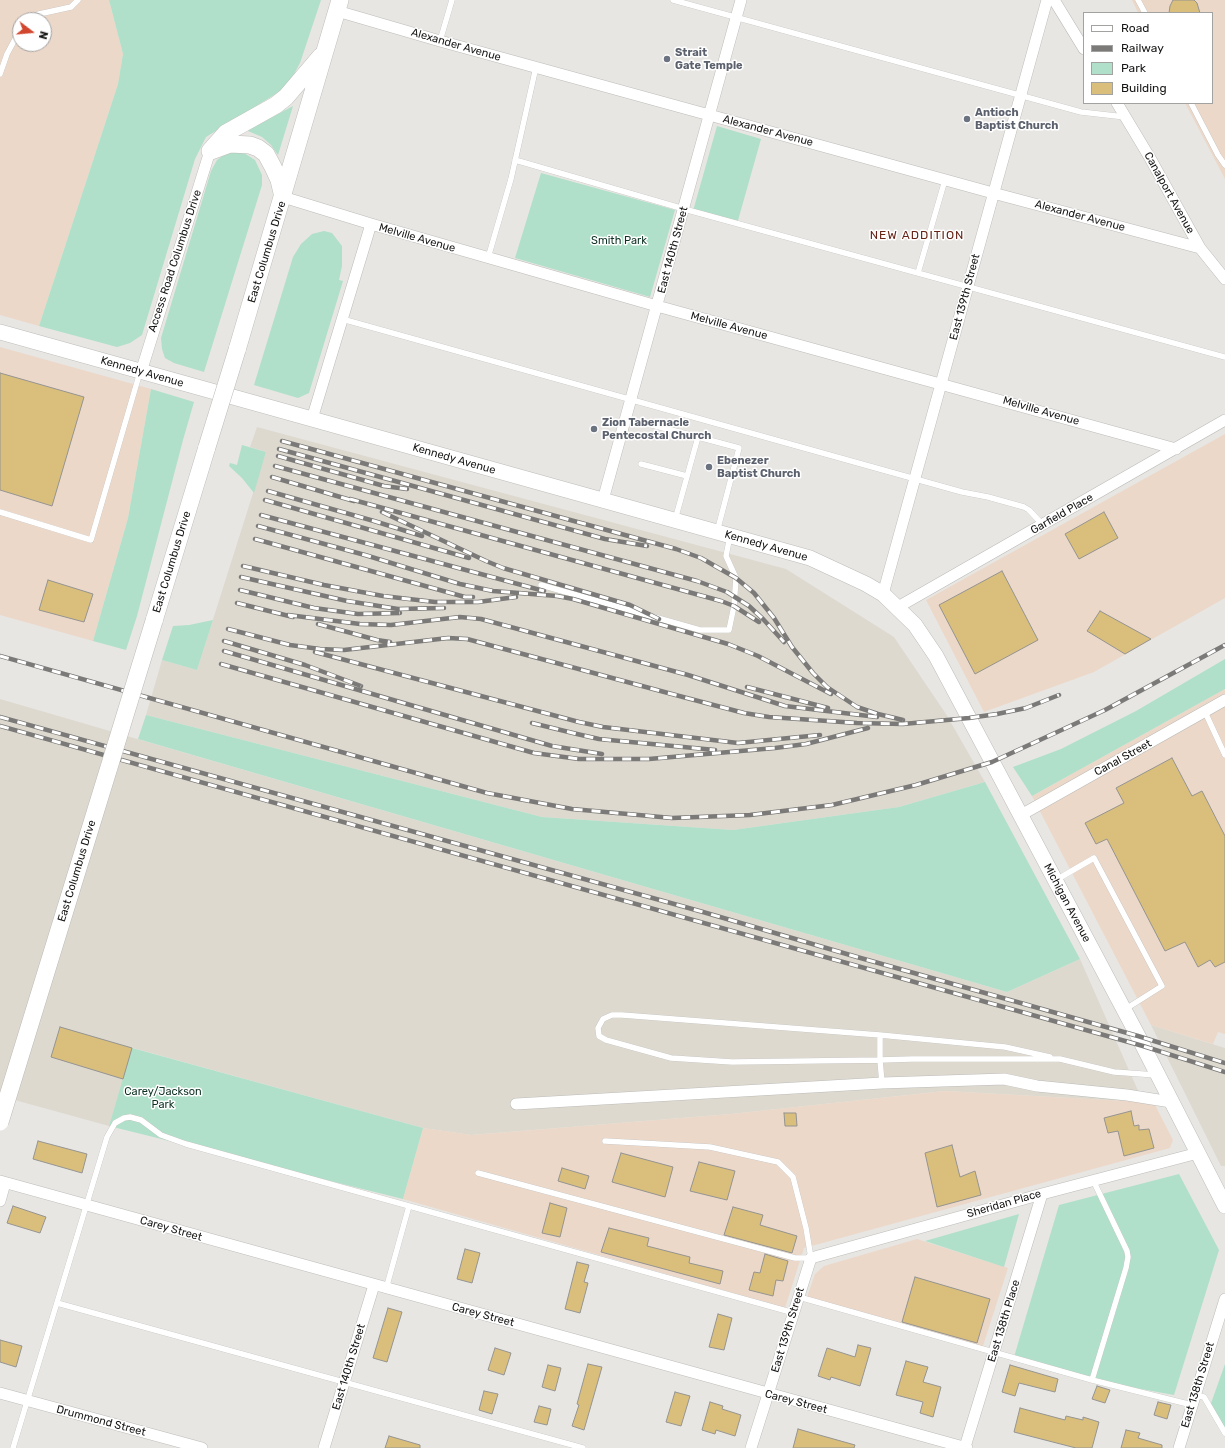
<!DOCTYPE html>
<html>
<head>
<meta charset="utf-8">
<style>
  body { margin:0 }
  #map { position:relative; width:1225px; height:1448px; overflow:hidden; background:#e7e6e3; font-family:Rubik,sans-serif }
  canvas { display:block }
  .legend { position:absolute; left:1083px; top:12px; width:130px; height:92px; box-sizing:border-box; background:#fff; border:1px solid #a2a2a1; margin:0; padding:5px 7px; list-style:none; font-size:12px; color:#161615 }
  .legend li { display:flex; align-items:center; gap:8px; height:20px }
  .legend b { width:20px; border:1px solid #a2a2a1 }
  .north { position:absolute; left:12px; top:12px; width:40px; height:40px; box-sizing:border-box; background:#fff; border:1px solid #a2a2a1; border-radius:50%; rotate:106deg; font-size:11px; font-weight:700; line-height:16px; text-align:center; color:#161615 }
  .north::after { content:''; display:block; margin:auto; width:14px; height:18px; background:#d1462d; clip-path:polygon(50% 0,100% 100%,50% 72%,0 100%) }
</style>
</head>
<body>
<div id="map">
<canvas width="1225" height="1448"></canvas>
<ul class="legend">
<li><b style="height:5px;background:#fff"></b>Road</li>
<li><b style="height:5px;background:#7b7a78"></b>Railway</li>
<li><b style="height:11px;background:#b0e0c9"></b>Park</li>
<li><b style="height:11px;background:#d9bf7b"></b>Building</li>
</ul>
<div class="north">N</div>
</div>
<script>
const g = document.querySelector('canvas').getContext('2d');
g.lineJoin = 'round';
function paint(path, color) { g.fillStyle = color; g.fill(path, 'evenodd'); }
const shape = rows => new Path2D(rows.map(r => 'M' + r).join(''));
function stroke(path, color, width, dash) { g.strokeStyle = color; g.lineWidth = width; g.lineCap = dash ? 'butt' : 'round'; g.setLineDash(dash || []); g.stroke(path); }
function write(font, color, halo, rows, align = 'center') {
  g.font = font + ' Rubik,sans-serif'; g.lineWidth = 3; g.setLineDash([]); g.textBaseline = 'middle'; g.strokeStyle = halo; g.fillStyle = color; for (const [text, x, y, turn = 0] of rows) {
    g.save(); g.translate(x, y); g.rotate((+turn || 0) * Math.PI / 180); g.textAlign = isNaN(turn) ? turn : align; if (halo) g.strokeText(text, 0, 0); g.fillText(text, 0, 0); g.restore();
  }
}
const built = shape([
  [257,427,786,569,894,637,946,714,985,782,899,807,733,830,542,817,146,715,162,660,197,670,266,452,250,447],
  [0,699,1007,992,1080,959,1143,1102,945,1091,731,1114,471,1135,423,1128,133,1048,109,1126,0,1096],
  [1151,1025,1225,1048,1225,1166,1221,1166]
]);
const industrial = shape([
  [0,0,109,0,123,54,118,84,39,326,0,315],
  [20,20,44,20,44,44,20,44],
  [1132,0,1225,0,1225,179,1185,103,1212,103,1212,13,1138,13],
  [0,347,151,389,128,518,93,641,0,615],
  [1225,434,1225,598,1094,672,984,712,926,600],
  [1225,689,1225,1034,1218,1032,1213,1044,1151,1025,1032,796],
  [945,1091,1143,1102,1153,1101,1173,1140,1170,1148,804,1248,785,1308,403,1199,423,1128,472,1135,731,1114],
  [917,1239,1008,1268,982,1349,806,1300,815,1274,824,1266]
]);
const green = shape([
  [109,0,321,0,300,63,287,87,206,137,195,159,142,335,130,343,117,347,39,326,118,84,123,54],
  [293,106,278,155,271,145,262,137,248,131,250,129],
  [717,126,761,139,737,224,693,211],
  [228,152,244,153,255,160,262,175,262,185,204,372,174,363,165,358,162,349,161,338,211,171,217,160],
  [541,173,675,210,650,297,515,258],
  [324,231,332,233,342,246,342,266,339,280,343,281,309,393,298,398,254,385,293,257,301,244,312,234],
  [151,389,194,402,183,440,137,616,126,650,93,641,128,518],
  [242,445,266,452,254,493,242,478,229,466,230,463,237,465],
  [213,620,197,670,162,660,173,626,189,625],
  [1225,659,1225,689,1032,796,1013,767,1061,749,1136,711],
  [146,715,542,817,733,830,899,807,985,782,1080,959,1007,992,138,739],
  [132,1048,423,1128,403,1199,109,1126],
  [1179,1174,1219,1250,1174,1395,1092,1380,1014,1357,1059,1205],
  [1019,1214,1004,1267,925,1241],
  [1225,1364,1225,1433,1210,1406]
]);
const building = shape([
  [1173,0,1194,0,1197,3,1200,13,1169,13,1170,6,1173,0],
  [0,373,84,397,52,506,0,490,0,373],
  [1104,512,1118,538,1079,559,1065,534,1104,512],
  [1002,571,1038,640,975,674,939,605,1002,571],
  [48,580,93,594,84,622,39,610,48,580],
  [1100,611,1151,639,1125,654,1087,631,1100,611],
  [1172,758,1192,796,1202,791,1225,836,1225,962,1215,967,1210,960,1198,967,1185,942,1165,951,1107,839,1096,844,1085,823,1124,803,1116,788,1172,758],
  [60,1027,132,1048,123,1079,51,1057,60,1027],
  [1131,1111,1134,1126,1139,1125,1139,1130,1149,1129,1154,1148,1124,1156,1118,1131,1108,1133,1104,1118,1131,1111],
  [784,1113,796,1113,797,1126,785,1126,784,1113],
  [38,1141,87,1154,82,1173,33,1159,38,1141],
  [952,1145,960,1177,975,1171,981,1195,937,1207,925,1153,952,1145],
  [621,1153,673,1167,665,1197,612,1182,621,1153],
  [699,1162,735,1171,727,1200,690,1191,699,1162],
  [562,1168,589,1176,585,1189,558,1181,562,1168],
  [550,1203,567,1208,560,1237,542,1233,550,1203],
  [13,1206,46,1217,40,1233,7,1223,13,1206],
  [733,1207,763,1215,760,1225,797,1236,792,1253,724,1235,733,1207],
  [609,1228,649,1238,647,1246,690,1257,689,1263,723,1271,720,1284,601,1252,609,1228],
  [465,1249,480,1253,472,1283,457,1279,465,1249],
  [765,1254,788,1261,783,1281,776,1280,773,1296,749,1290,754,1272,760,1273,765,1254],
  [577,1262,589,1265,584,1282,588,1283,580,1313,565,1309,577,1262],
  [915,1277,990,1299,977,1343,902,1322,915,1277],
  [388,1308,402,1312,387,1362,373,1358,388,1308],
  [718,1314,732,1318,724,1350,709,1347,718,1314],
  [0,1340,22,1346,16,1367,0,1362,0,1340],
  [858,1345,871,1348,860,1386,831,1377,830,1380,818,1376,827,1348,855,1357,858,1345],
  [495,1348,511,1353,504,1375,488,1370,495,1348],
  [906,1361,928,1367,923,1382,941,1387,933,1417,920,1413,923,1402,896,1395,906,1361],
  [588,1364,602,1367,584,1430,572,1426,579,1405,577,1404,588,1364],
  [548,1365,561,1368,555,1391,542,1387,548,1365],
  [1010,1365,1058,1379,1055,1392,1019,1383,1015,1396,1002,1392,1010,1365],
  [1097,1386,1110,1390,1105,1403,1092,1399,1097,1386],
  [484,1391,498,1394,492,1414,479,1410,484,1391],
  [675,1392,690,1396,681,1426,666,1422,675,1392],
  [710,1402,723,1406,722,1409,741,1415,735,1436,716,1430,715,1434,702,1430,710,1402],
  [1158,1402,1171,1405,1167,1419,1154,1415,1158,1402],
  [539,1406,551,1409,547,1425,534,1422,539,1406],
  [1020,1408,1065,1420,1066,1416,1083,1420,1083,1417,1099,1422,1092,1448,1076,1448,1014,1432,1020,1408],
  [798,1429,855,1445,854,1448,793,1448,798,1429],
  [1126,1430,1140,1433,1138,1438,1162,1445,1162,1448,1121,1448,1126,1430],
  [389,1436,420,1445,420,1448,385,1448,389,1436]
]);
const service = shape([
  [673,0,1081,112,1125,117],
  [1138,0,1145,13],
  [27,20,39,14,71,7,78,0],
  [440,41,452,0],
  [0,74,7,54,20,30],
  [1191,103,1218,155,1225,165],
  [515,160,684,209,1225,357],
  [488,258,511,179,536,67],
  [918,273,945,180],
  [342,319,962,492,988,497,1024,507,1029,510,1043,525],
  [652,425,698,437,675,520],
  [698,437,739,448,717,532],
  [641,464,687,476],
  [0,512,91,540,140,372],
  [541,585,700,630,729,630,734,606,736,578,726,556,730,536],
  [1205,712,1225,755],
  [1056,880,1094,858,1162,986,1124,1010],
  [880,1035,1005,1047,1050,1057],
  [882,1083,880,1060,880,1035,622,1015,612,1015,603,1019,598,1028,599,1036,606,1040,671,1058,732,1062,880,1060,912,1059,1060,1059,1114,1072,1156,1075],
  [478,1173,795,1258,811,1258,806,1228,793,1177,778,1162,710,1147,605,1141],
  [386,1289,409,1206],
  [799,1297,1092,1380,1192,1405],
  [57,1303,583,1448],
  [1092,1380,1126,1268,1128,1257,1127,1251,1093,1180],
  [1195,1395,1204,1397,1225,1433],
  [13,1448,107,1137,115,1123,124,1118,130,1117,141,1120,161,1135,186,1144,794,1313]
]);
const minor = shape([
  [1054,0,1084,49],
  [337,11,440,41,993,193,1200,248],
  [1117,103,1150,158,1200,248,1225,279],
  [283,197,371,224,657,306,1176,449],
  [141,372,210,151],
  [312,419,371,224],
  [603,500,741,0],
  [883,594,1047,0],
  [898,607,1225,420],
  [1021,815,1225,700],
  [516,1104,882,1083,1004,1079,1037,1086,1127,1095,1171,1102],
  [0,1181,967,1448],
  [0,1201,5,1183],
  [0,1393,202,1448],
  [965,1447,1042,1194],
  [324,1448,374,1285],
  [751,1448,811,1258,1042,1194,1198,1153],
  [1179,1448,1225,1299]
]);
const secondary = shape([
  [0,332,810,558,866,584,883,594,915,625,936,656,1138,1036,1225,1206]
]);
const primary = shape([
  [210,151,226,133,276,105,286,97,321,56],
  [211,151,230,144,250,145,258,148,266,154,273,167,279,180,283,197],
  [237,350,340,0],
  [154,621,207,447]
]);
const rail = shape([
  [282,441,676,549,701,558,736,578,754,593,774,618,792,647,813,673,827,687,857,707,878,714,903,720],
  [279,449,605,539,647,546],
  [278,456,384,486,407,489],
  [275,466,697,581,727,592,749,606,763,619,784,642],
  [272,477,354,501],
  [268,491,374,521,422,536],
  [350,499,721,601,734,606,759,622],
  [265,500,469,558],
  [382,512,486,561,503,568,630,605,659,619],
  [261,515,544,591],
  [258,526,365,555,460,584,493,591,557,596,573,599,728,644,758,656,831,694],
  [255,539,465,597,473,597],
  [243,566,324,585,383,596,435,602,478,602,516,597],
  [241,577,347,601,398,609,444,608],
  [240,590,314,608,358,614,400,613],
  [237,603,293,617],
  [288,615,360,624,391,625,460,617,481,619,688,675,785,706,877,717],
  [318,624,377,640,390,642],
  [228,629,290,645,320,649,344,650,448,638,467,639,683,697,744,713,769,717,857,723,903,724,969,718,997,714,1026,708,1059,695],
  [224,641,305,665,361,686],
  [224,651,552,746,602,754],
  [315,652,579,722,603,727,738,743,820,735],
  [0,656,487,793,572,809,672,818,750,815,832,805,916,785,992,762,1105,710,1225,645],
  [221,664,534,753,579,759,649,759,775,748,806,744,868,728],
  [747,687,828,708],
  [0,717,703,912,857,957,1138,1036,1225,1063],
  [532,723,577,734,599,739,715,750],
  [0,726,1143,1046,1225,1072]
]);
const primaryBridge = shape([
  [207,447,237,350],
  [0,1122,154,621]
]);
const markers = [
  [667,59,4,"#6b7280"],
  [967,119,4,"#6b7280"],
  [594,429,4,"#6b7280"],
  [709,467,4,"#6b7280"]
];
const streetNames = [
  ["Alexander Avenue",456,45,16],
  ["Alexander Avenue",768,131,15],
  ["Canalport Avenue",1169,193,61],
  ["Alexander Avenue",1080,216,15],
  ["Melville Avenue",417,238,16],
  ["East 140th Street",673,250,-75],
  ["East Columbus Drive",267,252,-73],
  ["Access Road Columbus Drive",175,261,-72],
  ["East 139th Street",965,297,-75],
  ["Melville Avenue",729,326,15],
  ["Kennedy Avenue",142,372,16],
  ["Melville Avenue",1041,411,16],
  ["Kennedy Avenue",454,459,16],
  ["Garfield Place",1062,514,-30],
  ["Kennedy Avenue",766,546,16],
  ["East Columbus Drive",172,562,-73],
  ["Canal Street",1123,758,-29],
  ["East Columbus Drive",77,871,-73],
  ["Michigan Avenue",1067,903,62],
  ["Sheridan Place",1004,1204,-16],
  ["Carey Street",171,1229,16],
  ["Carey Street",483,1315,15],
  ["East 138th Place",1004,1321,-73],
  ["East 139th Street",788,1330,-73],
  ["East 140th Street",349,1367,-73],
  ["East 138th Street",1198,1385,-73],
  ["Carey Street",796,1402,15],
  ["Drummond Street",101,1421,15]
];
const worshipNames = [
  ["Strait",675,53],
  ["Gate Temple",675,66],
  ["Antioch",975,113],
  ["Baptist Church",975,126],
  ["Zion Tabernacle",602,423],
  ["Pentecostal Church",602,436],
  ["Ebenezer",717,461],
  ["Baptist Church",717,474]
];
const parkNames = [
  ["Smith Park",619,241],
  ["Carey/Jackson",163,1092],
  ["Park",163,1105]
];
const neighbourhoodNames = [
  ["NEW ADDITION",917,236]
];
paint(built, '#ddd9cf');
paint(industrial, '#ecd8c9');
paint(green, '#b0e0c9');
paint(building, '#d9bf7b');
stroke(building, '#959492', 1);
stroke(service, '#bdbcb9', 6);
stroke(minor, '#bdbcb9', 12);
stroke(secondary, '#bdbcb9', 16);
stroke(primary, '#bdbcb9', 18);
stroke(service, '#fff', 5.5);
stroke(minor, '#fff', 11);
stroke(secondary, '#fff', 15);
stroke(primary, '#fff', 17);
stroke(rail, '#7b7a78', 4.5);
stroke(rail, '#fff', 3, [9]);
stroke(primaryBridge, '#bdbcb9', 18, []);
stroke(primaryBridge, '#fff', 17);
for (const [x, y, r, color] of markers) { const dot = new Path2D(); dot.arc(x, y, r, 0, 2 * Math.PI); g.fillStyle = color; g.fill(dot); stroke(dot, '#fff', 1.5); }
write('11px', '#161615', '#fff', streetNames);
write('bold 11px', '#5b616d', '#fff', worshipNames, 'left');
write('11px', '#0d3123', '#fff', parkNames);
g.letterSpacing = '1px';
write('12px', '#672317', '#fff', neighbourhoodNames);
g.letterSpacing = '0px';
</script>
</body>
</html>
